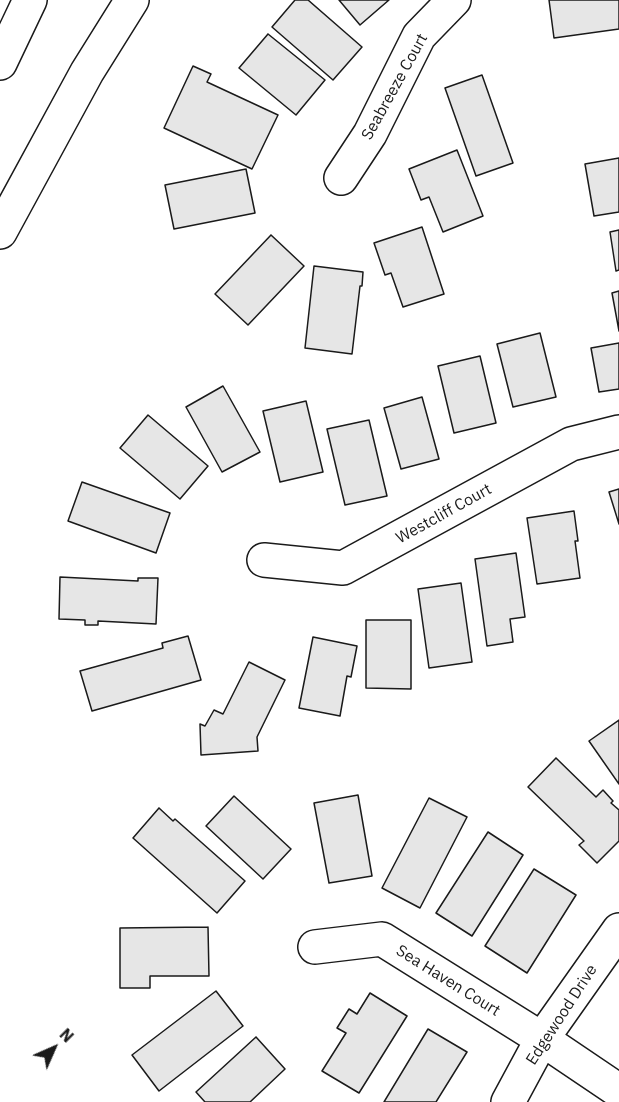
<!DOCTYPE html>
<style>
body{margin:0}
#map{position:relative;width:619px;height:1102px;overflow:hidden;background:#fff;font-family:"IBM Plex Sans",sans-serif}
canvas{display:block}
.north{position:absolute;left:24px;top:1018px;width:60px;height:60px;-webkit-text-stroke:4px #fff;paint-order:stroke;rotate:45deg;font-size:16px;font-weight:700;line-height:24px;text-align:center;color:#1a1a1a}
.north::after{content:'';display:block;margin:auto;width:21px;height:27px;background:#1a1a1a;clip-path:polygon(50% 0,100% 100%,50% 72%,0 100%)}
</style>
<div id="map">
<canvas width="619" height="1102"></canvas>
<div class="north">N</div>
</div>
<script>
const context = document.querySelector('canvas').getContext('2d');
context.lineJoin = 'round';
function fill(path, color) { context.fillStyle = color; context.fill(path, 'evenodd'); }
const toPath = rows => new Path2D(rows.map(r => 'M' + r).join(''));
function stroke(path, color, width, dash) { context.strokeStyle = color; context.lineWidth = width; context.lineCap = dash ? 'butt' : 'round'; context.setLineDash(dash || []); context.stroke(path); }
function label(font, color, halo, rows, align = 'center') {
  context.font = font + ' "IBM Plex Sans",sans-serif'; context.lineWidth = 4.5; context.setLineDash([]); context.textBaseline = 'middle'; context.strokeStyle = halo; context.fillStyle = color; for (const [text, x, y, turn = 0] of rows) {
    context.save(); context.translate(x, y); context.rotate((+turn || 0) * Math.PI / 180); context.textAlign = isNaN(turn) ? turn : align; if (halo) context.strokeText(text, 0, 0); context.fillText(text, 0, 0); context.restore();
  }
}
const building = toPath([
 [295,0,308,0,362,47,333,80,272,27,295,0],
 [339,0,389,0,360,25,339,0],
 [549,0,619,0,619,29,554,38,549,0],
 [268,34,325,80,296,115,239,68,268,34],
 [193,66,211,74,207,82,278,115,252,169,164,128,193,66],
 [482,75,513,163,476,176,445,88,482,75],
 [457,150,483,216,443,232,429,197,421,200,409,169,457,150],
 [619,158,619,212,594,216,585,164,619,158],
 [246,169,255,213,174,229,165,185,246,169],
 [422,227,444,294,403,307,391,273,385,275,374,243,422,227],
 [619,230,619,270,616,271,610,232,619,230],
 [271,235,304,266,248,325,215,294,271,235],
 [314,266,363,272,362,286,360,286,352,354,305,348,314,266],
 [619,291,619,331,612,293,619,291],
 [540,333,556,397,513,407,497,344,540,333],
 [619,343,619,389,599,392,591,348,619,343],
 [480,356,496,423,454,433,438,366,480,356],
 [223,386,260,452,222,472,186,407,223,386],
 [422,397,439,459,401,469,384,408,422,397],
 [306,401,323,472,280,482,263,411,306,401],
 [148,415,208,466,180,499,120,448,148,415],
 [369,420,387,496,345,505,327,429,369,420],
 [82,482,170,513,156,553,68,521,82,482],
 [619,489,619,524,609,492,619,489],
 [574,511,578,541,575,541,580,578,537,584,527,518,574,511],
 [516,553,525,617,510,619,513,642,487,646,475,559,516,553],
 [60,577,138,581,138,578,158,578,156,624,98,621,98,625,85,625,85,620,59,619,60,577],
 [461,583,472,662,429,668,418,589,461,583],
 [366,620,411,620,411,689,366,688,366,620],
 [188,636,201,680,92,711,80,671,163,648,162,643,188,636],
 [313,637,357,646,351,677,347,676,340,716,299,708,313,637],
 [249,662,285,680,257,737,258,751,201,755,200,724,205,726,214,710,223,714,249,662],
 [619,720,619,784,589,741,619,720],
 [556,758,596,797,603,790,613,801,611,803,619,810,619,841,597,863,579,845,584,841,528,787,556,758],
 [358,795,372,876,329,883,314,803,358,795],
 [234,796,291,849,263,879,206,826,234,796],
 [429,798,467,817,420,908,382,888,429,798],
 [159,808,173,821,175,819,245,881,217,913,133,838,159,808],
 [488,832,523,855,472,936,436,913,488,832],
 [534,869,576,895,527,973,485,946,534,869],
 [208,927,209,976,150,976,150,988,120,988,120,928,208,927],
 [216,991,243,1026,159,1091,132,1055,216,991],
 [370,993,407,1016,359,1093,322,1071,346,1033,337,1028,349,1009,357,1014,370,993],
 [428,1029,467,1052,436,1102,384,1102,428,1029],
 [256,1037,285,1069,250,1102,205,1102,196,1092,256,1037]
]);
const minor = toPath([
 [341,178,370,134,419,36,454,0],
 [264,560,343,568,571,444,619,432],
 [315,947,382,939,542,1039,619,1091],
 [508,1102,542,1039,619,930]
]);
const highway = toPath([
 [0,63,30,0],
 [0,232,87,72,132,0]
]);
const streetNames = [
 ["Seabreeze Court",395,87,-61],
 ["Westcliff Court",444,514,-29],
 ["Sea Haven Court",448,981,32],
 ["Edgewood Drive",562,1015,-57]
];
fill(building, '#e6e6e6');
stroke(building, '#1a1a1a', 1.5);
stroke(minor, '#1a1a1a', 36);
stroke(highway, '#1a1a1a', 36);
stroke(minor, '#fff', 33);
stroke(highway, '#fff', 33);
label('16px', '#1a1a1a', '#fff', streetNames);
</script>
